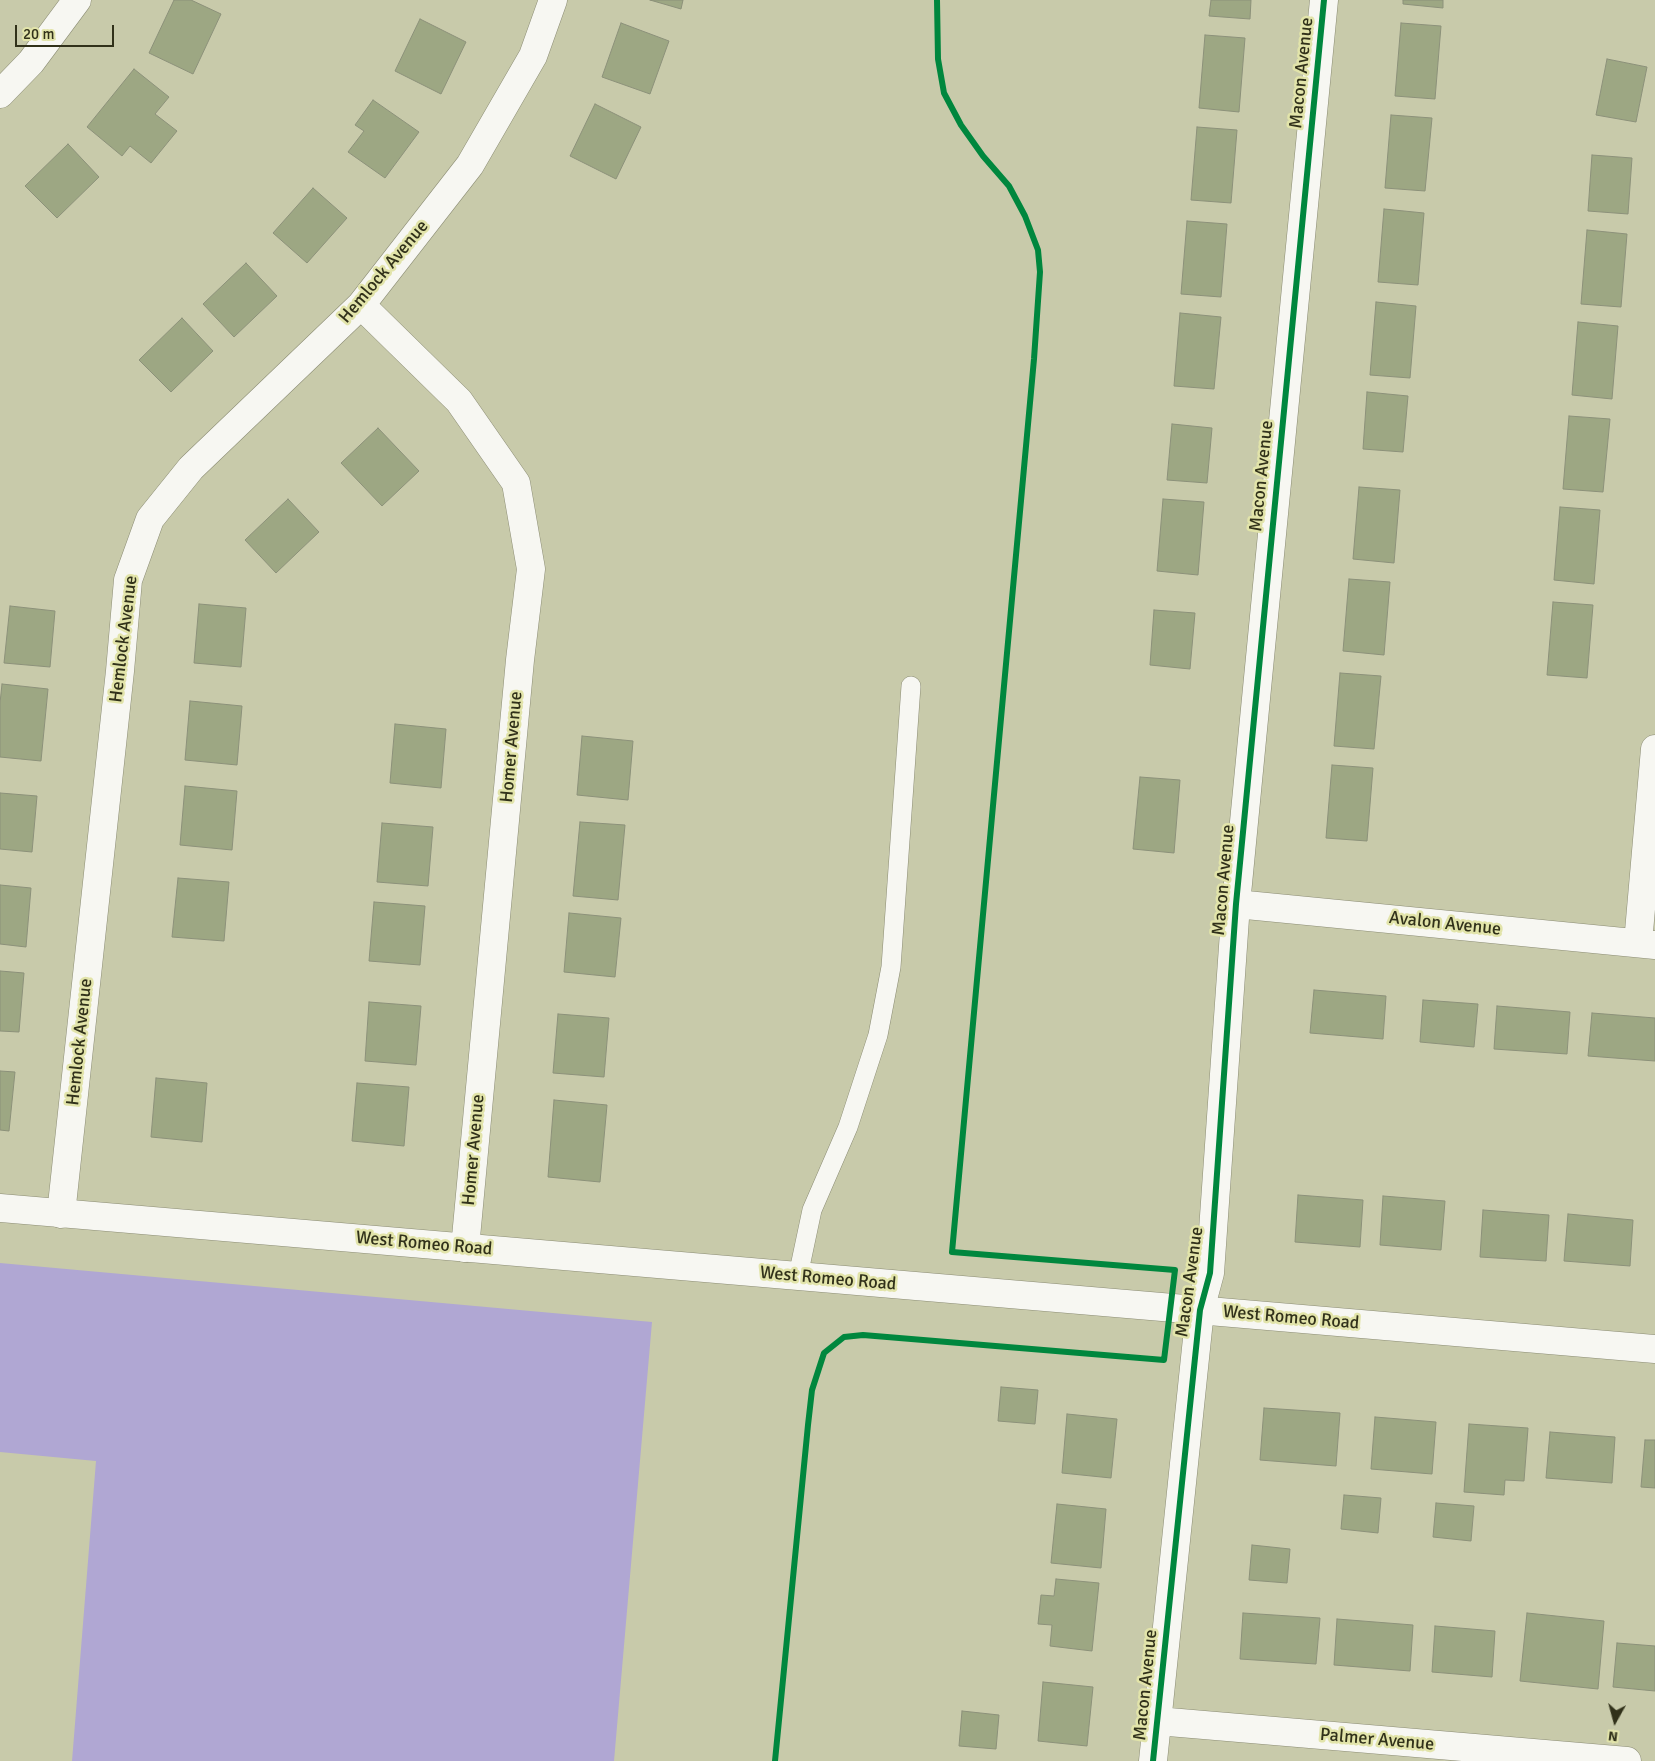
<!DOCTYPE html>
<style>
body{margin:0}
#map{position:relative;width:1655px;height:1761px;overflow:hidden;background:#c8caaa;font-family:Signika,sans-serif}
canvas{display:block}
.north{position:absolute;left:1590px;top:1696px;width:50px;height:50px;-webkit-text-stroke:4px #e2e4aa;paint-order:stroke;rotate:187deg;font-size:14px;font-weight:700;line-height:20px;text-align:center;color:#31311a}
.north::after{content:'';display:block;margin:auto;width:18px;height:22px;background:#31311a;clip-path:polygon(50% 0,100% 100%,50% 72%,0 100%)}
.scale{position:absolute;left:15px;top:25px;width:99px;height:22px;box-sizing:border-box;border:2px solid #31311a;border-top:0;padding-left:6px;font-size:15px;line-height:18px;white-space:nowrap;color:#31311a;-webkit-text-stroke:4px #e2e4aa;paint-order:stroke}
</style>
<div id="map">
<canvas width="1655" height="1761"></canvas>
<div class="north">N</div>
<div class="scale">20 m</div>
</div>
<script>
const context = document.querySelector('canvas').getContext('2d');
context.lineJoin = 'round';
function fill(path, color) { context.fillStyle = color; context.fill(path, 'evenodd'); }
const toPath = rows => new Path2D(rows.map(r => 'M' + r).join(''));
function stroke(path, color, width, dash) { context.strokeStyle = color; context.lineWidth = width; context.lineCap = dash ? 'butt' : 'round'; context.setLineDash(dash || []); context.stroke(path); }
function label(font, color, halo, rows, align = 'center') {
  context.font = font + ' Signika,sans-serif'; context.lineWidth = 5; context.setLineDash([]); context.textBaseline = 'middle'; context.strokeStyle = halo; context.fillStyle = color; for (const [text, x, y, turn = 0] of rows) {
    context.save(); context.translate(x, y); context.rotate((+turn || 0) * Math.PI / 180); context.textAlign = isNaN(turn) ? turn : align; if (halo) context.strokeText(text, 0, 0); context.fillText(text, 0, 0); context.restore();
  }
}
const forest = toPath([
 [0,1263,652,1322,614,1761,72,1761,96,1461,0,1452]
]);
const building = toPath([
 [174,0,191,0,221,14,193,74,149,53,174,0],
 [650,0,683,0,681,9,650,0],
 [1211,0,1251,0,1250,19,1209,16,1211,0],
 [1403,0,1443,0,1443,8,1403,4,1403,0],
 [420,19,466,42,441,94,395,71,420,19],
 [621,23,669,41,650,94,602,77,621,23],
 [1401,23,1441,26,1435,99,1395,96,1401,23],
 [1205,35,1245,38,1239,112,1199,108,1205,35],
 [1607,59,1647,67,1636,122,1596,115,1607,59],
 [134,69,169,97,155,114,177,131,151,163,130,146,122,156,87,127,134,69],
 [373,100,419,132,385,178,348,152,364,131,355,125,373,100],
 [595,104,641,127,616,179,570,156,595,104],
 [1391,115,1432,118,1425,191,1385,188,1391,115],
 [1197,127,1237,130,1231,203,1191,200,1197,127],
 [68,144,99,177,57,218,25,186,68,144],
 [1592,155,1632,158,1628,214,1588,211,1592,155],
 [313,188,347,218,307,263,273,233,313,188],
 [1384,209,1424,213,1418,285,1378,282,1384,209],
 [1187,221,1227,224,1221,297,1181,294,1187,221],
 [1587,230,1627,234,1621,307,1581,304,1587,230],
 [246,263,277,296,234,337,203,304,246,263],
 [1376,302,1416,306,1410,378,1370,375,1376,302],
 [1180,313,1221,317,1214,389,1174,386,1180,313],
 [182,318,213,351,171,392,139,360,182,318],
 [1578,322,1618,326,1612,399,1572,395,1578,322],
 [1367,392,1408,396,1403,452,1363,449,1367,392],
 [1569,416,1610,419,1603,492,1563,489,1569,416],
 [1172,424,1212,428,1207,483,1167,480,1172,424],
 [378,428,419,471,382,506,341,463,378,428],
 [1359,487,1400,490,1394,563,1353,559,1359,487],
 [288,499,319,532,276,573,245,540,288,499],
 [1163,499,1204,502,1198,575,1157,571,1163,499],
 [1560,507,1600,510,1594,584,1554,580,1560,507],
 [1349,579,1390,582,1384,655,1343,651,1349,579],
 [1553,602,1593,605,1587,678,1547,675,1553,602],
 [199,604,246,608,241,667,194,663,199,604],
 [10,606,55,611,50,667,4,663,10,606],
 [1154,610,1195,613,1190,669,1150,665,1154,610],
 [1340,673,1381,676,1374,749,1334,746,1340,673],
 [2,684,48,689,41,761,0,757,0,703,2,684],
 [190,701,242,706,237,765,185,760,190,701],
 [395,724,446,729,441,788,390,783,395,724],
 [582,736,633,741,628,800,577,795,582,736],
 [1332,765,1373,768,1367,841,1326,838,1332,765],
 [1140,777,1180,780,1174,853,1133,849,1140,777],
 [185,786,237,791,232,850,180,845,185,786],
 [0,793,37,796,32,852,0,849,0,793],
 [580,822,625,825,618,900,573,896,580,822],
 [382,823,433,827,428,886,377,882,382,823],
 [178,878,229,882,224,941,172,937,178,878],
 [0,885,31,888,26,947,0,944,0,885],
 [374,902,425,906,420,965,369,961,374,902],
 [569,913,621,918,615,977,564,972,569,913],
 [0,971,24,973,19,1032,0,1031,0,971],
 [1314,990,1386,996,1383,1039,1310,1033,1314,990],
 [1423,1000,1478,1004,1474,1047,1420,1042,1423,1000],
 [369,1002,421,1006,416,1065,365,1061,369,1002],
 [1497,1006,1570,1012,1567,1054,1494,1049,1497,1006],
 [1592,1013,1655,1018,1655,1061,1588,1056,1592,1013],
 [558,1014,609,1018,604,1077,553,1073,558,1014],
 [0,1071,15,1072,9,1131,0,1130,0,1071],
 [156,1078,207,1083,202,1142,151,1137,156,1078],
 [357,1083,409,1087,404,1146,352,1141,357,1083],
 [554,1100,607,1105,600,1182,548,1177,554,1100],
 [1298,1195,1363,1200,1360,1247,1295,1242,1298,1195],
 [1383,1196,1445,1201,1441,1250,1380,1245,1383,1196],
 [1483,1210,1549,1215,1546,1261,1480,1257,1483,1210],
 [1568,1214,1633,1220,1630,1266,1564,1261,1568,1214],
 [1001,1387,1038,1390,1035,1424,998,1421,1001,1387],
 [1264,1408,1340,1413,1336,1466,1260,1460,1264,1408],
 [1067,1414,1117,1419,1111,1478,1062,1473,1067,1414],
 [1375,1417,1436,1422,1432,1474,1371,1469,1375,1417],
 [1469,1424,1528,1428,1524,1481,1505,1480,1504,1495,1464,1492,1469,1424],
 [1550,1432,1615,1437,1612,1483,1546,1478,1550,1432],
 [1645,1440,1655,1440,1655,1488,1641,1487,1645,1440],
 [1344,1495,1381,1498,1378,1533,1341,1529,1344,1495],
 [1436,1503,1474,1506,1471,1541,1433,1537,1436,1503],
 [1057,1504,1106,1509,1101,1568,1051,1563,1057,1504],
 [1252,1545,1290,1549,1287,1583,1249,1580,1252,1545],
 [1056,1579,1099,1583,1092,1651,1050,1646,1052,1625,1038,1624,1041,1595,1054,1596,1056,1579],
 [1243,1613,1320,1618,1316,1664,1240,1659,1243,1613],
 [1527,1613,1604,1621,1598,1689,1520,1681,1527,1613],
 [1337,1619,1413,1625,1410,1671,1334,1665,1337,1619],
 [1435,1626,1495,1631,1492,1677,1432,1672,1435,1626],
 [1617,1643,1655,1646,1655,1691,1613,1687,1617,1643],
 [1043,1682,1093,1687,1087,1746,1038,1741,1043,1682],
 [962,1711,999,1715,996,1749,959,1746,962,1711]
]);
const service = toPath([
 [798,1276,812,1210,848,1127,878,1035,891,967,911,686]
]);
const minor = toPath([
 [0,94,31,62,77,0],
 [361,305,459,401,516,483,531,569,520,660,465,1248],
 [1236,904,1655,945],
 [1638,943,1655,749],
 [61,1214,120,671,128,580,150,519,191,468,361,305,470,165,533,56,553,0],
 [1157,1721,1627,1761],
 [1153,1761,1200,1310,1210,1273,1236,904,1324,0]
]);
const secondary = toPath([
 [0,1208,1655,1349]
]);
const cycleway = toPath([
 [775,1761,808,1425,812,1390,824,1353,844,1337,863,1335,1164,1360,1175,1270,952,1252,1034,359,1040,272,1038,250,1025,216,1009,186,983,156,961,125,944,93,938,59,937,0],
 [1153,1761,1200,1310,1210,1273,1236,904,1324,0]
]);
const streetNames = [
 ["Macon Avenue",1302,73,-84],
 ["Hemlock Avenue",384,272,-50],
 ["Macon Avenue",1262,476,-84],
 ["Hemlock Avenue",124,639,-83],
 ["Homer Avenue",512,747,-85],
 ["Macon Avenue",1224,880,-85],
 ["Avalon Avenue",1445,924,6],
 ["Hemlock Avenue",80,1042,-84],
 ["Homer Avenue",474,1150,-85],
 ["West Romeo Road",424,1244,5],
 ["West Romeo Road",828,1279,5],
 ["Macon Avenue",1190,1282,-82],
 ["West Romeo Road",1291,1318,5],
 ["Macon Avenue",1146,1685,-84],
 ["Palmer Avenue",1377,1740,5]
];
fill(forest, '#b0a7d3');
fill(building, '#9da783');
stroke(building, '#8c917a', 1);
stroke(service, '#8b8c74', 20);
stroke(minor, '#8b8c74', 29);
stroke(secondary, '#8b8c74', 29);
stroke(service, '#f7f7f2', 19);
stroke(minor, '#f7f7f2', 28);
stroke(secondary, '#f7f7f2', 28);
stroke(cycleway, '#00873e', 6);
label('18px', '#31311a', '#e2e4aa', streetNames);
</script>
